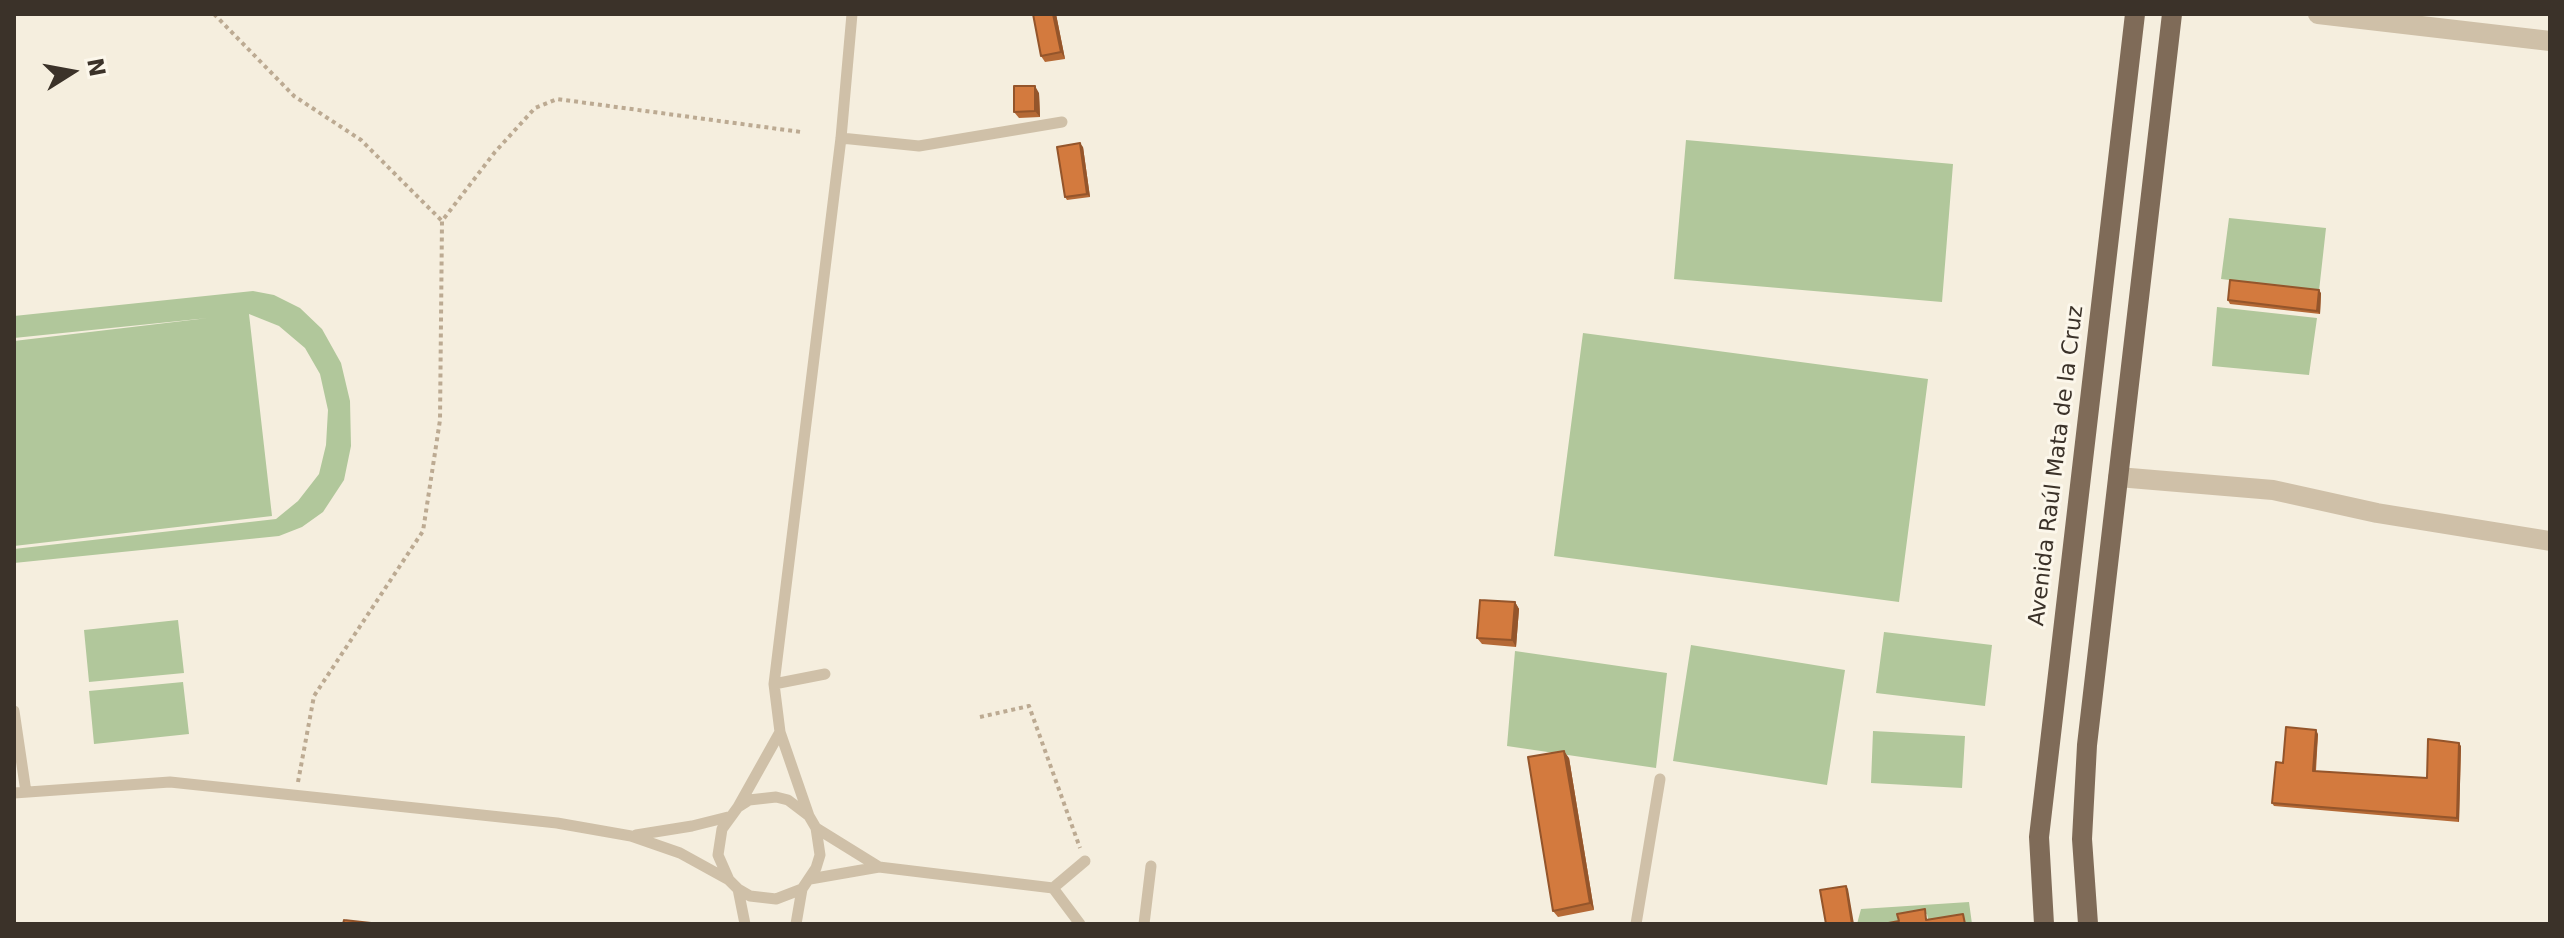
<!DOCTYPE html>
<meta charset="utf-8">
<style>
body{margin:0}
#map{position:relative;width:2564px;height:938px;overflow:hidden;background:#f5eede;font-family:"DejaVu Sans",sans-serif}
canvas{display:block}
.frame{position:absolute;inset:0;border:16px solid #3b3229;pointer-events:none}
.north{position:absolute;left:32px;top:32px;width:80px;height:80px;-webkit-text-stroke:6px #fcf7eb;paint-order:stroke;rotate:79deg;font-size:22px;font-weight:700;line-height:32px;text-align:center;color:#3b3229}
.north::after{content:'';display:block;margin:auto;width:28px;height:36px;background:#3b3229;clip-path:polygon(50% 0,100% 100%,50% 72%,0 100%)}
</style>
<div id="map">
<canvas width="2564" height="938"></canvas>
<div class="frame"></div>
<div class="north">N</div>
</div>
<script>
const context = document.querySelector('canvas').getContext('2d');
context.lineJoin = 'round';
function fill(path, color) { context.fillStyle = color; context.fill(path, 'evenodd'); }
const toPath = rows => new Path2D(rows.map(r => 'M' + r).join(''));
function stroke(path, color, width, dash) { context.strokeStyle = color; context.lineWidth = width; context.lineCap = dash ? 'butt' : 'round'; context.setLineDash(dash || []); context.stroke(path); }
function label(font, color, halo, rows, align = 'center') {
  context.font = font + ' "DejaVu Sans",sans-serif'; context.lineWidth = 6; context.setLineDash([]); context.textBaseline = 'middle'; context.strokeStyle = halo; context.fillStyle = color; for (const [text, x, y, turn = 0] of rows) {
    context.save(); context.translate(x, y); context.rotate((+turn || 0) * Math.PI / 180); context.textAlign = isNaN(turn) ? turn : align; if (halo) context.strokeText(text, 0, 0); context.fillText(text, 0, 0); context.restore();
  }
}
const green = toPath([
 [1686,140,1953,164,1942,302,1674,279],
 [2229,218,2326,228,2319,291,2221,279],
 [253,291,274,295,300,308,322,329,341,363,350,401,351,446,344,480,323,512,302,527,279,536,14,563,14,549,276,519,298,501,319,474,326,445,328,410,320,374,305,348,279,326,249,314,272,516,14,546,14,341,208,318,14,338,14,316],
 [2217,307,2317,318,2309,375,2212,366],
 [1583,333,1928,379,1899,602,1554,556],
 [178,620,184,673,89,682,84,630],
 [1884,632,1992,645,1985,706,1876,693],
 [1691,645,1845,670,1827,785,1673,761],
 [1515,651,1667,673,1656,768,1507,746],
 [183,682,189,734,94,744,89,691],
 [1873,731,1965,736,1962,788,1871,783],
 [1969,902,1972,924,1929,924,1927,914,1901,924,1857,924,1861,909]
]);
const path = toPath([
 [214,14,294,96,361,140,442,221],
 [980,717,1029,706,1080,848],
 [298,782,314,696,423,531,440,420,442,221,495,152,535,108,557,99,801,132]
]);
const service = toPath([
 [841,138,919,146,1062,122],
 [774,684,825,674],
 [14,711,26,792],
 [14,793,170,782,557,823,631,836,680,853,729,880],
 [738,807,749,800,776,797,788,800,809,816,816,828,820,855,816,868,802,889,776,899,750,896,738,889,729,880,718,855,722,829,738,807,780,732],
 [809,816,780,732,774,684,841,138,852,14],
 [816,828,879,867],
 [636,835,692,826,728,817],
 [810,879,879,867,1053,888],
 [738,889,745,924],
 [796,924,802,889],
 [1080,924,1053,888,1085,861],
 [1144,924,1151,866],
 [1636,924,1660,779]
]);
const minor = toPath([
 [2318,14,2550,41],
 [2118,477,2273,490,2377,513,2550,541]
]);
const primary = toPath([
 [2044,924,2039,837,2135,14],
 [2088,924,2082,839,2087,745,2172,14]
]);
const wall = toPath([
 [1033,14,1056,14,1065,59,1045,62,1041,56],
 [1039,93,1040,117,1019,118,1014,112],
 [1083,147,1090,197,1067,200,1065,197],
 [2321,293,2320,314,2230,304,2228,300],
 [1515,602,1519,609,1516,647,1482,644,1477,638],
 [2318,734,2316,771,2427,778,2461,746,2459,822,2274,806,2272,803,2283,763],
 [1569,758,1594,910,1558,917,1553,911]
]);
const shadedWall = toPath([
 [1053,14,1056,14,1065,59,1061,52],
 [1035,86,1039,93,1040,117,1035,111],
 [1080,143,1083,147,1090,197,1087,194],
 [2319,290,2321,293,2320,314,2317,311],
 [1515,602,1519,609,1516,647,1512,640],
 [2316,730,2318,734,2315,774,2313,771],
 [2459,743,2461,746,2459,822,2457,818],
 [1564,751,1569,758,1594,910,1590,903],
 [1846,886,1848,889,1854,924,1852,924]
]);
const building = toPath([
 [1033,14,1053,14,1061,52,1041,56,1033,14],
 [1014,86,1035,86,1035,111,1014,112,1014,86],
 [1080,143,1087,194,1065,197,1057,147,1080,143],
 [2230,280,2319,290,2317,311,2228,300,2230,280],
 [1480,600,1515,602,1512,640,1477,638,1480,600],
 [2286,727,2316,730,2313,771,2427,778,2428,739,2459,743,2457,818,2272,803,2276,762,2283,763,2286,727],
 [1564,751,1590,903,1553,911,1528,757,1564,751],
 [1846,886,1852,924,1826,924,1820,890,1846,886],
 [1925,909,1926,920,1963,914,1965,924,1883,924,1899,921,1897,914,1925,909],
 [344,920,380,924,343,924,344,920]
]);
const streetNames = [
 ["Avenida Raúl Mata de la Cruz",2057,466,-83]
];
fill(green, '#b1c79b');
stroke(path, '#bcaa92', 4, [4, 4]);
stroke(service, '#cfc0a8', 11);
stroke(minor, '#cfc0a8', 20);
stroke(primary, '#7f6b58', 20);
fill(wall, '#b56935');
fill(shadedWall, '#94552b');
fill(building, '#d37a3e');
stroke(building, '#94552b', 2);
label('22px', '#3b3229', '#fcf7eb', streetNames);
</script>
